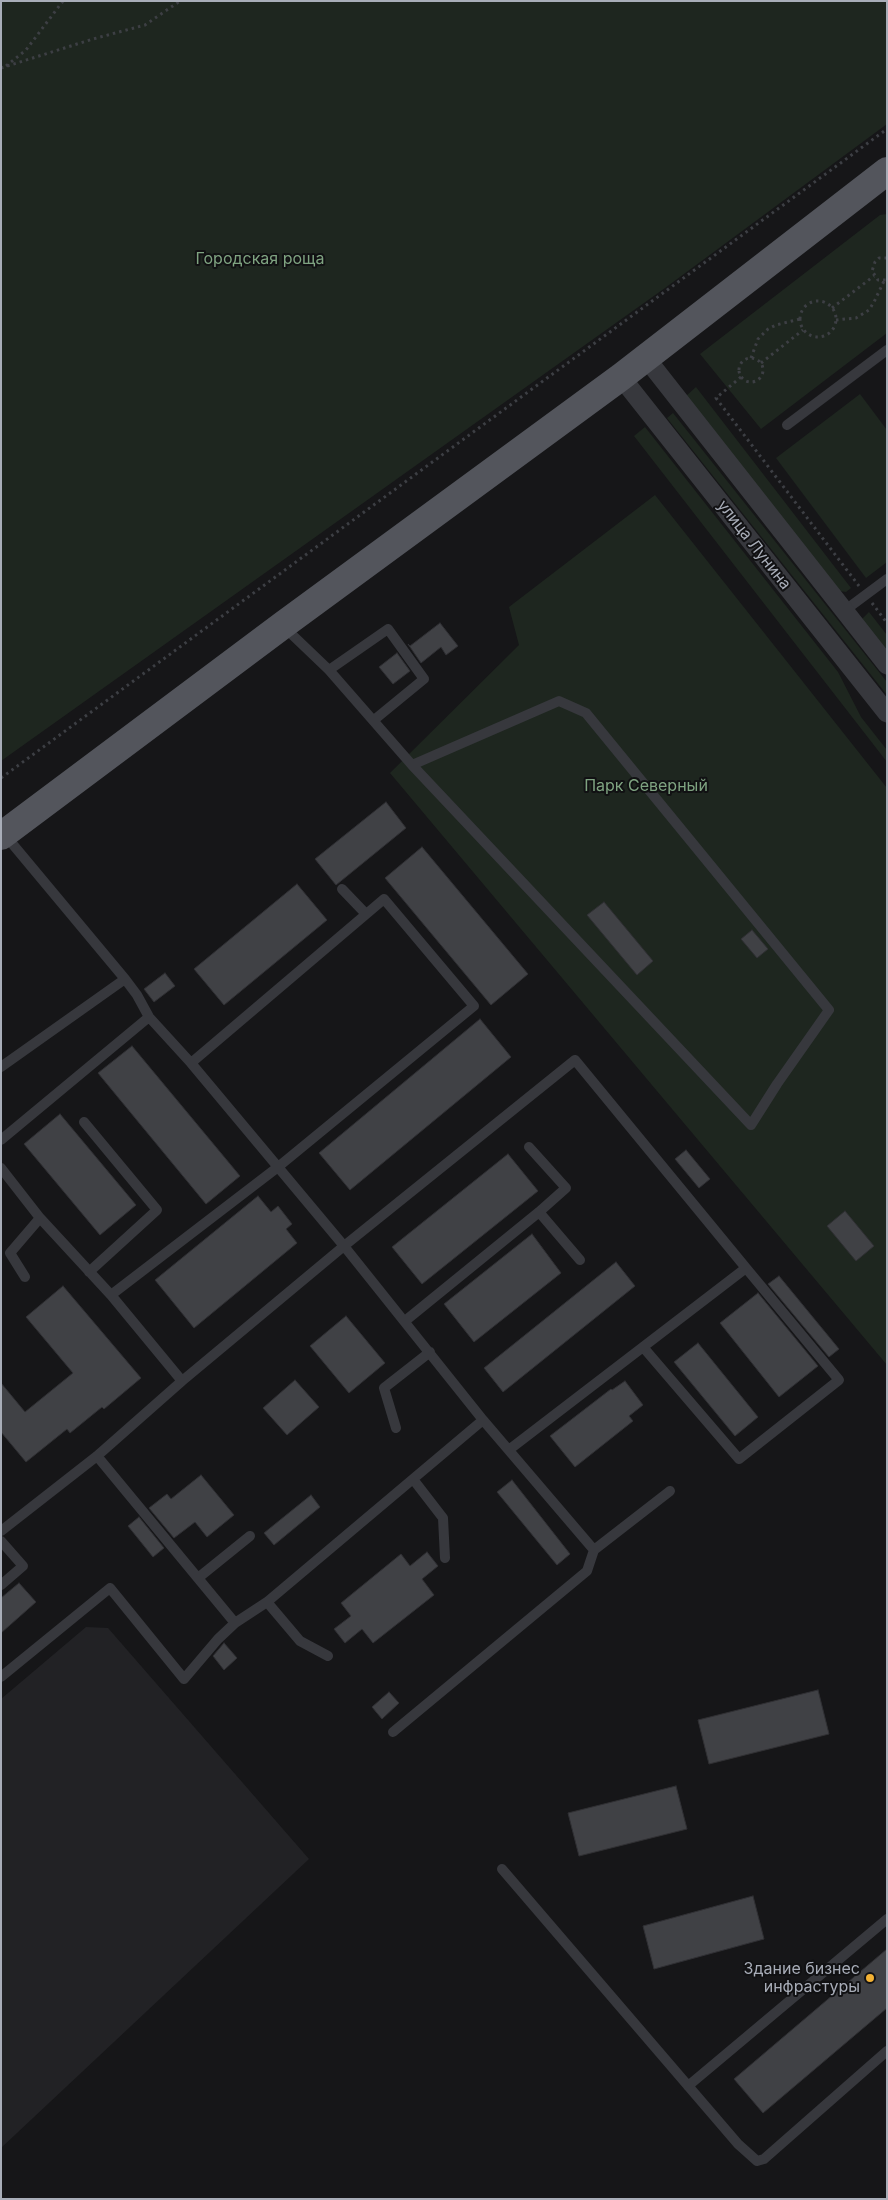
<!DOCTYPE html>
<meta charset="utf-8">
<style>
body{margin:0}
#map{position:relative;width:888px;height:2200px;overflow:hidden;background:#161618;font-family:Inter,sans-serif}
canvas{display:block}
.frame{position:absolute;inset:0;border:2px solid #a8adb8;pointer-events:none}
</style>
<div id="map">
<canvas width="888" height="2200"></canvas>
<div class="frame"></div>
</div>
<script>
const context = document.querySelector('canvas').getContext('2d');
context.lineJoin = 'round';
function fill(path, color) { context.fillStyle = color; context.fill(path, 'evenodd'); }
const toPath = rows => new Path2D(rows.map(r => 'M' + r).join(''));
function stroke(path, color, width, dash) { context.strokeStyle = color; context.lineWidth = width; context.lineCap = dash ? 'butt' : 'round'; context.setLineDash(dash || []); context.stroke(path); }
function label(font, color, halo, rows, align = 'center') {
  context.font = font + ' Inter,sans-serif'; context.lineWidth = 4; context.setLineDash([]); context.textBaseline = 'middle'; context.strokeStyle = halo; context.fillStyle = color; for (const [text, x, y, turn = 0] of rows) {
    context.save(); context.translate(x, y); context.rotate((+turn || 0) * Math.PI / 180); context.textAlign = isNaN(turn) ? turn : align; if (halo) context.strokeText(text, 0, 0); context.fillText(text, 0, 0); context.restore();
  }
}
const built = toPath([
 [86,1627,108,1628,309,1859,1,2148,1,1699]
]);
const green = toPath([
 [1,1,887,1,887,124,665,288,1,761],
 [887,214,887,333,761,429,700,354,880,215],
 [696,387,851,588,846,592,839,591,686,396],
 [860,394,887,430,887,562,866,578,776,458],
 [673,413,887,682,887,695,667,418],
 [645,427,838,672,861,717,887,750,887,762,634,436],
 [655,495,887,788,887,1365,390,773,519,645,509,607],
 [869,612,887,635,887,655,862,619]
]);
const building = toPath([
 [440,623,458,646,446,655,441,647,421,663,408,644,410,646,440,623],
 [397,653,410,671,393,684,379,667,397,653],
 [386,802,406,828,336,885,315,859,386,802],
 [422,847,528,974,491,1005,385,878,422,847],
 [297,884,327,920,224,1005,194,969,297,884],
 [604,902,653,961,637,975,587,915,604,902],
 [752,930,768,949,757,958,741,939,752,930],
 [165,973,175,986,154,1002,144,989,165,973],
 [480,1019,511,1057,350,1190,319,1153,480,1019],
 [132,1046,240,1176,206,1204,98,1073,132,1046],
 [60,1114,136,1205,100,1235,24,1144,60,1114],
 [686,1150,710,1179,699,1188,675,1159,686,1150],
 [508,1154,538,1191,422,1284,392,1247,508,1154],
 [258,1196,271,1212,278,1206,292,1224,286,1229,297,1243,194,1328,155,1280,258,1196],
 [845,1211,874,1246,856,1261,827,1226,845,1211],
 [532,1234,561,1273,474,1342,444,1304,532,1234],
 [616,1262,635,1286,503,1392,484,1368,616,1262],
 [779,1276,839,1349,829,1357,768,1284,779,1276],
 [63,1286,141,1378,104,1409,102,1407,70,1433,67,1429,26,1462,1,1432,1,1383,25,1412,73,1373,26,1317,63,1286],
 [758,1293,818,1366,779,1397,720,1323,758,1293],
 [346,1316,385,1363,349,1393,310,1346,346,1316],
 [698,1343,758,1417,735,1436,674,1362,698,1343],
 [295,1380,319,1407,287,1435,263,1408,295,1380],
 [625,1381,643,1405,629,1416,633,1421,575,1467,550,1436,611,1389,612,1390,625,1381],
 [201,1475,234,1515,207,1537,195,1522,174,1538,149,1508,167,1494,171,1499,201,1475],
 [512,1480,570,1554,557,1565,497,1492,512,1480],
 [311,1495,320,1507,274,1545,264,1533,311,1495],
 [139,1517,164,1548,153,1557,128,1526,139,1517],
 [427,1552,438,1566,422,1579,434,1595,373,1643,362,1629,345,1643,334,1629,351,1616,341,1603,401,1554,410,1566,427,1552],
 [19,1583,36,1602,1,1633,1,1598,19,1583],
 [224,1643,237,1658,224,1670,213,1656,224,1643],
 [818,1690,829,1734,709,1764,698,1720,818,1690],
 [389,1692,399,1703,382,1719,372,1707,389,1692],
 [676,1786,687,1829,579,1856,568,1813,676,1786],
 [753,1896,764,1939,654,1969,643,1926,753,1896],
 [887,1949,887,2008,763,2113,734,2079,887,1949]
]);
const path = toPath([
 [6,66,26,50,63,1],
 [1,68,93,39,145,25,180,1],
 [887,258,879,258,875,262,872,271,878,280,887,280],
 '800 319a18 18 0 1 1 36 0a18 18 0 1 1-36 0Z',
 [832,308,874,276],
 [836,320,856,318,869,310,874,302,884,281],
 '739 370a12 12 0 1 1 24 0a12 12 0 1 1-24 0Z',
 [751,358,758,339,768,329,776,325,800,319],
 [761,363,803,330],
 [741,377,716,398,859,586],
 [872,603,887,623],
 [1,778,887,129]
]);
const service = toPath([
 [787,425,887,350],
 [844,611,887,579],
 [283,626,329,670,412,765,751,1125,777,1084,829,1010,586,713,559,701,412,765],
 [329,670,388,629,424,679,374,720],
 [5,835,125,979,137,995,149,1017,191,1063,344,1246,483,1420,594,1550],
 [342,889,366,914],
 [1,1067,125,979],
 [84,1122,157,1210,89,1272],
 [1,1140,149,1017],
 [1,1168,40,1218,111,1295,182,1381],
 [539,1212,580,1260],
 [25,1277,10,1253,40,1218],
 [111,1295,278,1167,474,1006,384,899,191,1063],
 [405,1321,539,1212,566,1188,529,1147],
 [643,1347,739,1459,839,1380,746,1268],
 [396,1428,384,1388,430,1352],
 [97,1456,235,1623,267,1602,483,1420],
 [416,1483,443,1518,445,1558],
 [1,1531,97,1456,182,1381,344,1246,575,1060,746,1268,510,1449],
 [1,1541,23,1566,1,1585],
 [198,1578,250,1536],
 [267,1602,300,1641,328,1656],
 [1,1677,110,1588,184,1679,218,1639,235,1623],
 [393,1732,587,1571,594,1550,670,1491],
 [502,1869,738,2144,757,2161,764,2159,887,2051],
 [688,2086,887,1919]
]);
const minor = toPath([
 [646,358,887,665],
 [621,377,887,713]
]);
const primary = toPath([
 [1,836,283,625,621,377,887,171]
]);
const markers = [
 [870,1978,5,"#f2b134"]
];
const parkNames = [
 ["Городская роща",260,259],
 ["Парк Северный",646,786]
];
const streetNames = [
 ["улица Лунина",754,545,52]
];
const poiNames = [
 ["Здание бизнес",860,1969],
 ["инфрастуры",860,1987]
];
fill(built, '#222225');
fill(green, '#1e261f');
fill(building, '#404145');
stroke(building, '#303034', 1);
stroke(path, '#3d3f44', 3, [2.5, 4]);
stroke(service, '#37383d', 10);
stroke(minor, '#37383d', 19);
stroke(primary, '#53555c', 28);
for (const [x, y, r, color] of markers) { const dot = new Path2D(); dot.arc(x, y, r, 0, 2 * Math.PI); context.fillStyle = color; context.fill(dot); stroke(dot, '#111113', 2); }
label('16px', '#7fa381', '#111113', parkNames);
label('16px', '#a8adb8', '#111113', streetNames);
label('16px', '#a8adb8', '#111113', poiNames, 'right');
</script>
